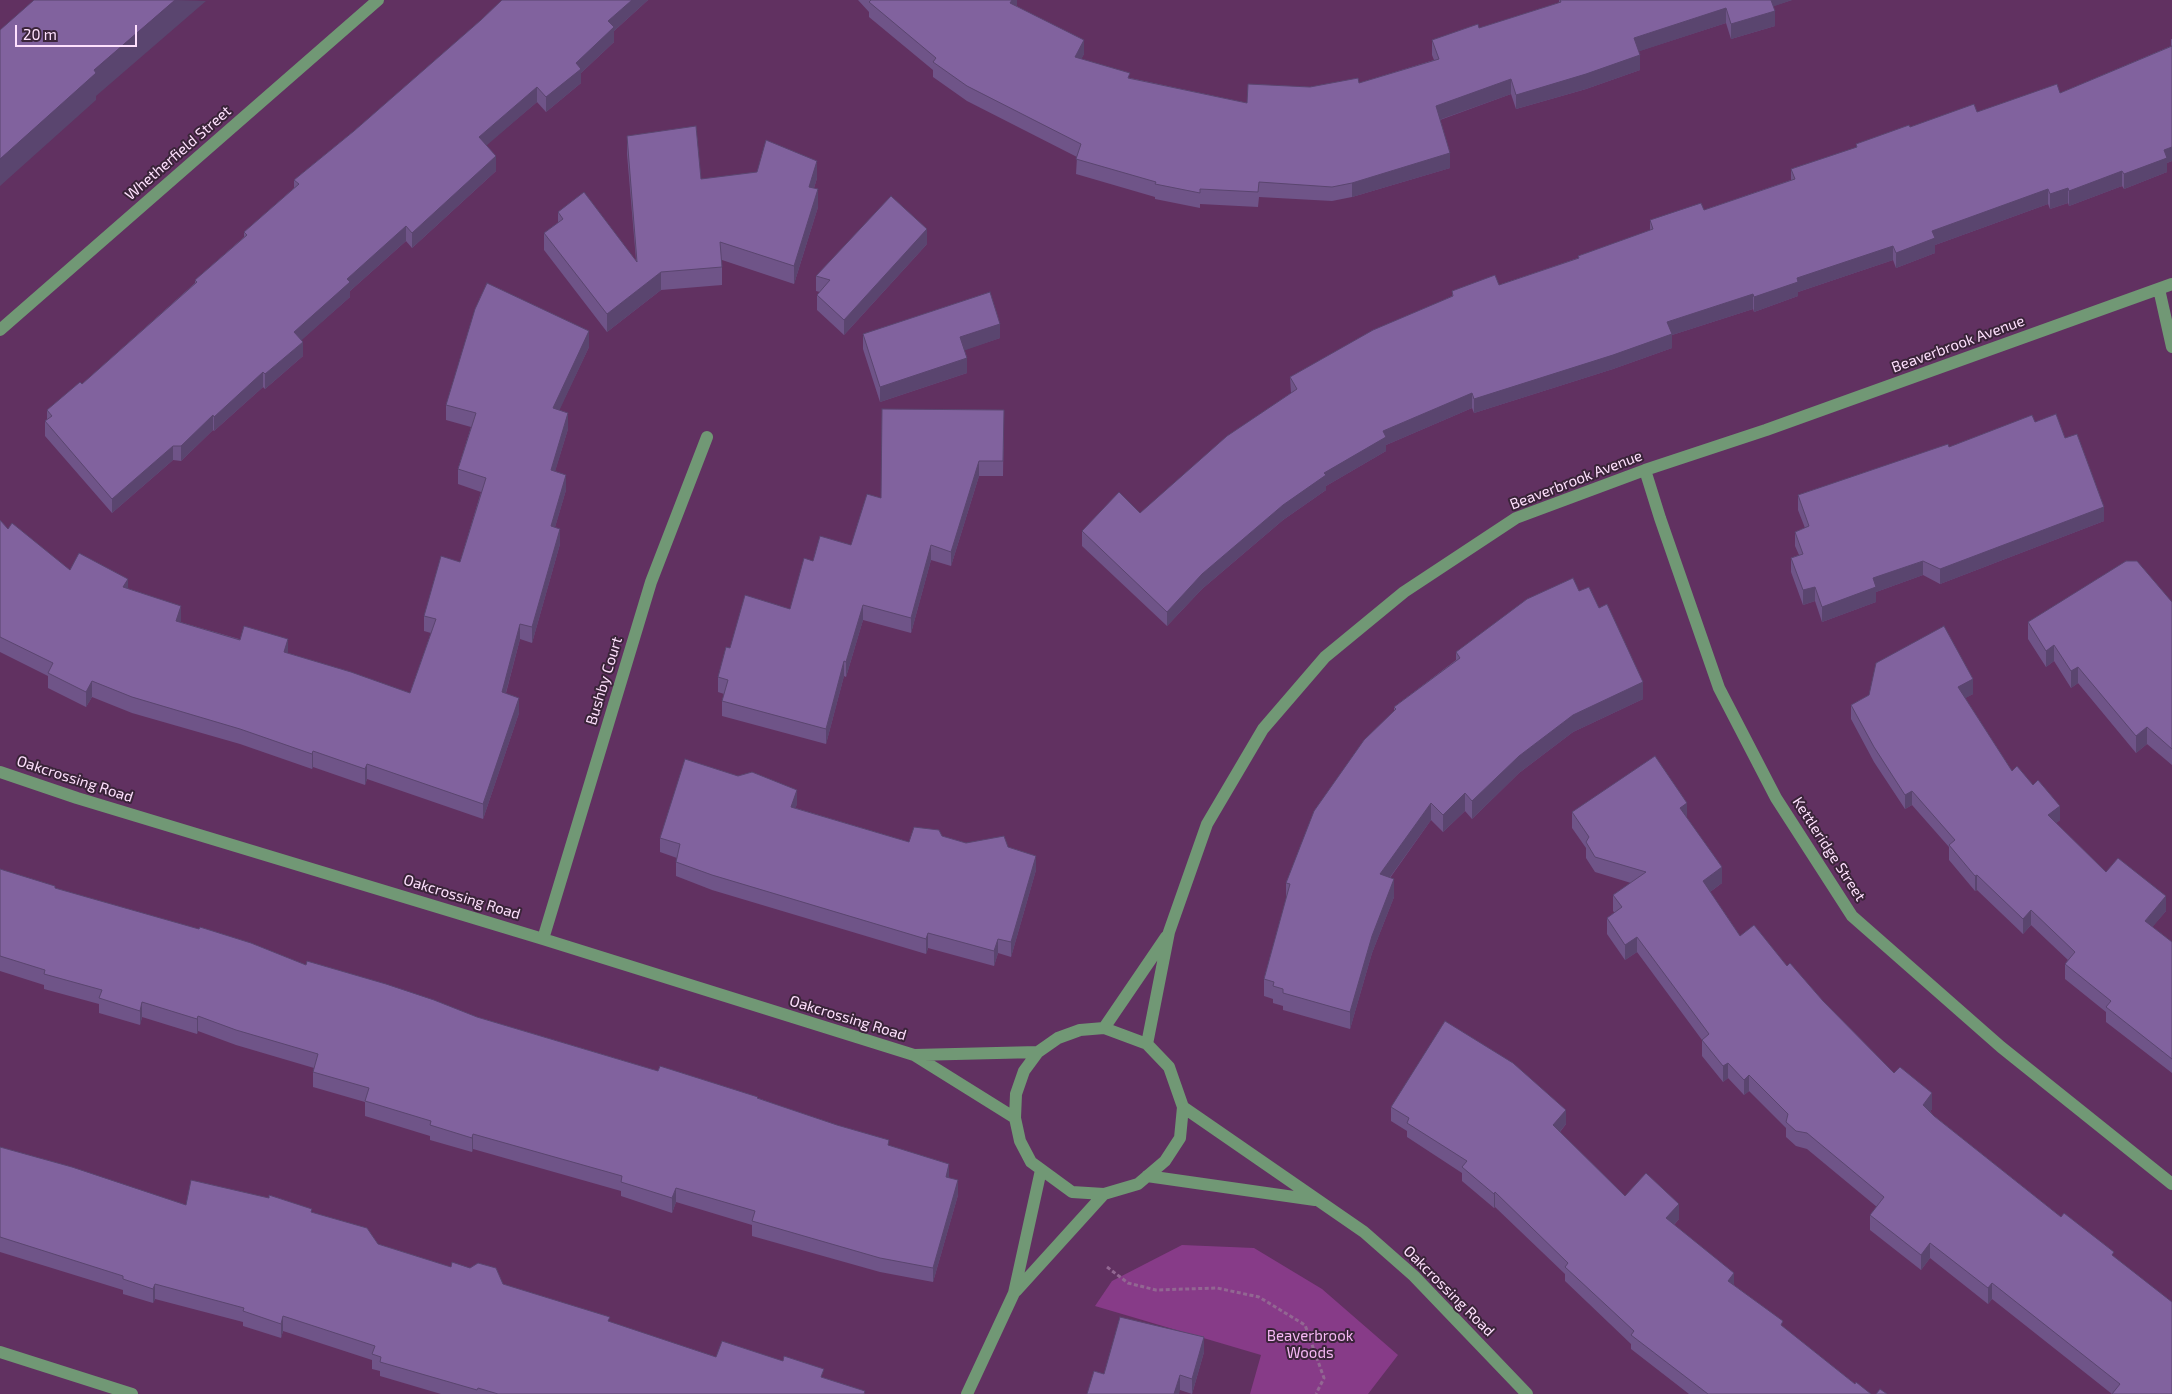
<!DOCTYPE html>
<style>
body{margin:0}
#map{position:relative;width:2172px;height:1394px;overflow:hidden;background:#613161;font-family:"Exo 2",sans-serif}
canvas{display:block}
.scale{position:absolute;left:15px;top:25px;width:122px;height:22px;box-sizing:border-box;border:2px solid #fee0fd;border-top:0;padding-left:6px;font-size:15px;line-height:18px;white-space:nowrap;color:#fee0fd;-webkit-text-stroke:4px #3a2439;paint-order:stroke}
</style>
<div id="map">
<canvas width="2172" height="1394"></canvas>
<div class="scale">20 m</div>
</div>
<script>
const context = document.querySelector('canvas').getContext('2d');
context.lineJoin = 'round';
function fill(path, color) { context.fillStyle = color; context.fill(path, 'evenodd'); }
const toPath = rows => new Path2D(rows.map(r => 'M' + r).join(''));
function stroke(path, color, width, dash) { context.strokeStyle = color; context.lineWidth = width; context.lineCap = dash ? 'butt' : 'round'; context.setLineDash(dash || []); context.stroke(path); }
function label(font, color, halo, rows, align = 'center') {
  context.font = font + ' "Exo 2",sans-serif'; context.lineWidth = 4; context.setLineDash([]); context.textBaseline = 'middle'; context.strokeStyle = halo; context.fillStyle = color; for (const [text, x, y, turn = 0] of rows) {
    context.save(); context.translate(x, y); context.rotate((+turn || 0) * Math.PI / 180); context.textAlign = isNaN(turn) ? turn : align; if (halo) context.strokeText(text, 0, 0); context.fillText(text, 0, 0); context.restore();
  }
}
const green = toPath([
 [1182,1245,1254,1248,1322,1289,1398,1355,1368,1394,1250,1394,1261,1355,1095,1306,1112,1281]
]);
const path = toPath([
 [1107,1267,1128,1283,1156,1290,1217,1288,1259,1297,1305,1325,1324,1378,1316,1394]
]);
const minor = toPath([
 [2159,289,2172,347],
 [0,330,378,0],
 [1645,470,1660,518,1719,688,1776,798,1852,916,2001,1047,2172,1184],
 [0,772,77,798,543,939,914,1055,1015,1118],
 [543,939,651,582,707,437],
 [1104,1028,1147,1044,1169,1067,1183,1107,1180,1138,1165,1161,1138,1184,1104,1194,1072,1192,1031,1162,1020,1141,1015,1118,1016,1094,1024,1071,1038,1052,1058,1038,1080,1030,1104,1028],
 [1104,1028,1166,937],
 [1147,1044,1169,932,1207,824,1263,729,1325,657,1404,592,1516,518,1645,470,1766,430,2172,284],
 [914,1055,1038,1052],
 [1183,1107,1364,1232,1414,1276,1527,1394],
 [1147,1176,1315,1200],
 [1016,1291,1104,1194],
 [0,1352,132,1394],
 [967,1394,1014,1293,1041,1170]
]);
const wall = toPath([
 [502,0,648,0,614,31,614,42,581,73,581,83,546,112,537,102,486,145,496,171,412,248,406,241,350,291,350,297,301,340,303,356,265,389,263,387,214,431,213,430,181,461,173,460,112,513,45,436,45,421,47,420,47,410,82,384,195,283,195,280,244,237,244,232,294,188,294,180,354,131,481,20],
 [858,0,1017,0,1017,6,1084,54,1081,59,1130,78,1247,103,1310,87,1359,83,1434,60,1432,55,1432,40,1479,28,1559,3,1559,0,1792,0,1773,6,1775,26,1731,39,1726,23,1639,51,1640,70,1586,89,1516,109,1511,94,1440,120,1450,168,1352,197,1332,201,1259,197,1258,207,1200,204,1200,208,1155,199,1155,197,1076,174,1077,157,967,101,933,77,933,70,869,17,869,12],
 [2171,39,2172,39,2172,161,2167,163,2167,172,2124,189,2122,186,2069,206,2068,203,2050,209,2048,204,1935,245,1935,253,1896,268,1893,260,1798,292,1798,296,1754,312,1753,309,1672,335,1672,348,1613,369,1474,413,1472,408,1386,445,1386,451,1326,486,1326,490,1283,520,1202,589,1167,626,1082,546,1082,531,1140,513,1291,393,1290,377,1452,296,1452,291,1499,285,1578,258,1578,256,1650,231,1650,220,1704,210,1791,180,1791,169,1856,148,1856,144,1910,127,2060,93,2171,46],
 [627,136,701,179,817,178,814,188,818,207,794,284,722,260,722,285,661,290,607,332,544,250,544,233,558,223,558,212,636,260,627,154],
 [927,244,844,335,817,310,817,295,820,292,816,291,816,276],
 [863,334,1000,338,964,350,967,373,880,402,863,349],
 [589,347,559,410,568,429,555,471,566,490,555,527,560,544,532,643,520,639,506,693,519,713,483,819,367,779,365,785,313,767,312,769,240,744,132,713,92,697,86,707,48,688,48,676,0,652,0,520,8,529,70,570,128,589,181,621,180,622,288,653,410,693,431,633,424,631,424,616,460,562,481,492,458,484,458,469,471,427,446,420,446,405],
 [1004,410,1003,476,979,476,951,566,931,560,911,633,863,620,846,677,844,676,826,744,722,716,722,701,724,694,718,692,718,677,730,648,790,609,813,561,851,545,881,498],
 [2035,422,2065,438,2104,521,1940,584,1923,575,1876,592,1876,602,1822,622,1815,601,1803,605,1791,572,1791,558,1799,555,1795,546,1795,532,1805,528,1798,510,1798,495],
 [1579,591,1599,608,1643,699,1573,732,1519,773,1472,819,1465,811,1443,832,1431,820,1390,878,1394,897,1372,953,1350,1029,1283,1010,1283,1006,1273,1003,1273,999,1264,996,1264,979,1286,900,1286,883,1394,712,1394,707,1456,660,1456,652],
 [2172,602,2172,765,2147,744,2136,753,2078,683,2071,688,2054,661,2046,667,2028,639,2028,622],
 [1973,694,1965,698,2012,771,2060,820,2056,823,2106,872,2166,911,2152,927,2172,942,2172,1073,2106,1022,2106,1012,2065,979,2065,964,2068,960,2031,925,2023,934,1977,890,1975,891,1949,860,1949,847,1912,805,1905,809,1874,762,1851,719,1851,705,1869,695],
 [797,804,795,808,909,842,942,836,966,843,1008,847,1036,870,1011,957,998,953,994,966,928,948,926,954,712,890,676,876,676,862,677,858,660,852,660,838],
 [1572,812,1687,818,1722,883,1710,892,1740,936,1787,966,1823,1001,1894,1073,1932,1109,1930,1111,1934,1116,2061,1217,2114,1257,2172,1394,2112,1394,1992,1299,1988,1304,1930,1258,1921,1270,1870,1230,1870,1215,1877,1207,1807,1149,1796,1146,1786,1137,1786,1128,1749,1091,1744,1095,1728,1078,1723,1082,1702,1056,1702,1040,1637,952,1625,960,1607,934,1607,918,1615,913,1613,911,1613,895,1631,883,1595,872,1586,858,1586,848,1572,828],
 [0,869,55,888,477,1017,658,1071,758,1098,889,1146,949,1178,958,1195,933,1282,880,1272,752,1236,752,1225,676,1202,672,1213,621,1196,621,1191,473,1149,472,1152,430,1140,430,1136,365,1116,365,1102,313,1087,313,1072,314,1068,236,1045,198,1031,197,1034,142,1017,140,1025,99,1013,99,1004,44,989,44,985,0,971],
 [1391,1107,1566,1124,1560,1132,1625,1196,1679,1219,1674,1225,1734,1285,1783,1327,1855,1384,1871,1394,1689,1394,1631,1349,1631,1344,1565,1281,1565,1274,1495,1207,1494,1208,1462,1181,1462,1173,1407,1137,1407,1131,1391,1121],
 [0,1147,186,1205,312,1212,378,1244,503,1284,610,1322,716,1357,824,1378,865,1394,441,1394,380,1376,380,1371,372,1369,372,1360,283,1331,281,1338,243,1326,243,1322,155,1299,153,1303,123,1294,123,1290,0,1252],
 [1204,1352,1192,1394,1180,1390,1104,1374]
]);
const shadedWall = toPath([
 [175,0,206,1,96,96,96,100,0,186,0,159,94,70],
 [632,0,648,0,614,31,614,42,581,73,581,83,546,112,546,97,576,63,608,21],
 [1012,0,1017,0,1017,8,1010,3],
 [1769,0,1792,0,1769,8],
 [1726,8,1726,23,1634,53,1634,38],
 [1775,11,1775,26,1731,39,1731,24],
 [1084,40,1084,54,1075,72,1075,57],
 [1640,55,1640,70,1586,89,1516,109,1516,95],
 [1511,79,1511,94,1436,121,1436,106],
 [537,87,537,102,479,152,479,137],
 [2172,147,2172,161,2167,163,2167,172,2124,189,2124,174,2164,150],
 [1450,153,1450,168,1352,197,1352,183],
 [496,156,496,171,412,248,412,233],
 [817,161,817,178,809,204,809,187],
 [2122,171,2122,186,2069,206,2069,191],
 [2068,188,2068,203,2050,209,2050,194],
 [818,189,818,207,794,284,794,266],
 [2048,189,2048,204,1935,245,1935,253,1896,268,1896,253,1932,231],
 [406,226,406,241,350,291,350,297,294,347,294,332,347,279],
 [927,229,927,244,844,335,844,320],
 [1893,246,1893,260,1798,292,1798,296,1754,312,1754,297,1797,278],
 [661,272,661,290,607,332,607,314],
 [1753,294,1753,309,1672,335,1672,348,1613,369,1474,413,1474,399,1667,322],
 [1000,324,1000,338,960,352,960,337],
 [589,331,589,347,553,424,553,408],
 [303,342,303,356,265,389,265,374],
 [967,358,967,373,880,402,880,387],
 [263,372,263,387,214,431,214,417],
 [1472,393,1472,408,1386,445,1386,451,1326,486,1326,490,1283,520,1202,589,1167,626,1167,612,1202,574,1283,505,1324,473,1383,431],
 [568,413,568,429,551,485,551,470],
 [213,415,213,430,181,461,181,446],
 [173,446,173,460,112,513,112,499],
 [979,461,979,476,951,566,951,552],
 [566,475,566,490,551,541,551,526],
 [2104,507,2104,521,1940,584,1940,569],
 [560,529,560,544,532,643,532,627],
 [931,545,931,560,911,633,911,618],
 [1923,561,1923,575,1876,592,1876,602,1822,622,1822,607,1873,578],
 [128,579,128,594,123,587],
 [1815,587,1815,601,1803,605,1803,590],
 [863,605,863,620,846,677,846,662],
 [181,606,181,621,176,636,176,621],
 [520,624,520,639,502,707,502,692],
 [288,639,288,654,284,652],
 [2054,645,2054,661,2046,667,2046,651],
 [844,661,844,676,826,744,826,729],
 [2078,667,2078,683,2071,688,2071,671],
 [1973,679,1973,694,1958,702,1958,687],
 [92,681,92,697,86,707,86,692],
 [1643,682,1643,699,1573,732,1519,773,1472,819,1472,801,1519,756,1573,715],
 [519,698,519,713,483,819,483,804],
 [2147,727,2147,744,2136,753,2136,736],
 [313,751,313,767,312,769,312,754],
 [367,764,367,779,365,785,365,769],
 [797,790,797,804,791,822,791,807],
 [1912,791,1912,805,1905,809,1905,795],
 [1465,793,1465,811,1443,832,1443,815],
 [1431,803,1431,820,1380,891,1380,874],
 [1687,803,1687,818,1680,808],
 [2060,806,2060,820,2048,830,2048,815],
 [1036,856,1036,870,1011,957,1011,942],
 [1722,867,1722,883,1703,897,1703,881],
 [1977,875,1977,890,1975,891,1975,876],
 [1394,879,1394,897,1372,953,1350,1029,1350,1012,1372,936],
 [2166,896,2166,911,2145,936,2145,921],
 [2031,910,2031,925,2023,934,2023,919],
 [928,933,928,948,926,954,926,939],
 [1637,937,1637,952,1625,960,1625,945],
 [998,939,998,953,994,966,994,951],
 [142,1002,142,1017,140,1025,140,1011],
 [198,1016,198,1031,197,1034,197,1019],
 [1728,1063,1728,1078,1723,1082,1723,1066],
 [1749,1075,1749,1091,1744,1095,1744,1080],
 [1932,1093,1932,1109,1923,1120,1923,1105],
 [1566,1110,1566,1124,1553,1140,1553,1125],
 [473,1134,473,1149,472,1152,472,1138],
 [949,1164,949,1178,946,1177],
 [958,1180,958,1195,933,1282,933,1268],
 [676,1188,676,1202,672,1213,672,1198],
 [1495,1192,1495,1207,1494,1208,1494,1194],
 [1679,1204,1679,1219,1666,1233,1666,1218],
 [1930,1243,1930,1258,1921,1270,1921,1255],
 [1734,1273,1734,1288,1728,1281],
 [1992,1283,1992,1299,1988,1304,1988,1288],
 [155,1284,155,1299,153,1303,153,1289],
 [283,1316,283,1331,281,1338,281,1324],
 [1204,1337,1204,1352,1192,1394,1192,1379],
 [1180,1375,1180,1390,1179,1394,1174,1394]
]);
const building = toPath([
 [34,0,175,0,94,70,96,73,0,159,0,30,34,0],
 [502,0,632,0,608,21,614,27,576,63,581,69,546,97,537,87,479,137,496,156,412,233,406,226,347,279,350,282,294,332,303,342,265,374,263,372,214,417,213,415,181,446,173,446,112,499,45,421,52,416,47,410,80,382,82,384,197,282,195,280,247,235,244,232,299,184,294,180,354,131,481,20,502,0],
 [871,0,1012,0,1010,3,1084,40,1075,57,1130,73,1128,78,1247,103,1248,84,1310,87,1358,78,1359,83,1439,59,1432,40,1478,24,1479,28,1561,2,1560,0,1771,0,1775,11,1731,24,1726,8,1634,38,1640,55,1586,74,1516,95,1511,79,1436,106,1450,153,1352,183,1332,187,1259,182,1258,192,1200,189,1200,193,1155,184,1156,182,1076,159,1081,144,967,86,933,62,936,58,869,2,871,0],
 [2172,46,2172,147,2164,150,2167,158,2124,174,2122,171,2069,191,2068,188,2050,194,2048,189,1932,231,1935,238,1896,253,1893,246,1797,278,1798,282,1754,297,1753,294,1667,322,1672,334,1613,355,1474,399,1472,393,1383,431,1386,437,1324,473,1326,475,1283,505,1202,574,1167,612,1082,531,1119,492,1140,513,1227,436,1297,389,1290,377,1373,330,1453,296,1452,291,1495,275,1499,285,1579,258,1578,256,1653,229,1650,220,1701,203,1704,210,1795,179,1791,169,1857,147,1856,144,1909,125,1910,127,1974,104,1977,112,2057,84,2060,93,2172,46],
 [696,126,701,179,757,172,766,140,817,161,809,187,818,189,794,266,720,242,722,267,661,272,607,314,544,233,563,219,558,212,584,192,637,262,627,136,696,126],
 [891,196,927,229,844,320,817,295,830,280,816,276,891,196],
 [487,283,589,331,553,408,568,413,551,470,566,475,551,526,560,529,532,627,520,624,502,692,519,698,483,804,367,764,365,769,313,751,312,754,240,729,132,697,92,681,86,692,48,673,53,663,0,637,0,520,8,529,12,523,70,570,79,553,128,579,123,587,181,606,176,621,240,640,244,626,288,639,284,652,351,672,410,693,436,619,424,616,441,556,460,562,486,478,458,469,476,413,446,405,475,309,487,283],
 [990,292,1000,324,960,337,967,358,880,387,863,334,990,292],
 [882,409,1004,410,1003,461,979,461,951,552,931,545,911,618,863,605,846,662,844,661,826,729,722,701,728,680,718,677,726,647,730,648,745,595,790,609,804,558,813,561,820,536,851,545,867,494,881,498,882,409],
 [2056,414,2065,438,2077,434,2104,507,1940,569,1923,561,1873,578,1876,587,1822,607,1815,587,1803,590,1791,558,1803,554,1795,532,1809,526,1798,495,1948,444,1949,447,2032,415,2035,422,2056,414],
 [2126,561,2137,561,2172,602,2172,749,2147,727,2136,736,2078,667,2071,671,2054,645,2046,651,2028,622,2126,561],
 [1573,578,1579,591,1589,587,1599,608,1607,604,1643,682,1573,715,1519,756,1472,801,1465,793,1443,815,1431,803,1380,874,1394,879,1372,936,1350,1012,1283,993,1283,989,1273,986,1274,982,1264,979,1290,884,1286,883,1314,811,1364,740,1396,709,1394,707,1460,658,1456,652,1527,599,1573,578],
 [1944,626,1973,679,1958,687,2012,771,2017,766,2033,785,2038,780,2060,806,2048,815,2106,872,2118,858,2166,896,2145,921,2172,942,2172,1059,2106,1007,2111,1001,2065,964,2075,952,2031,910,2023,919,1977,875,1975,876,1949,845,1955,840,1912,791,1905,795,1874,747,1851,705,1869,695,1876,663,1944,626],
 [1655,756,1687,803,1680,808,1722,867,1703,881,1740,936,1754,925,1787,966,1790,963,1823,1001,1894,1073,1900,1067,1932,1093,1923,1105,1934,1116,2061,1217,2064,1213,2114,1252,2112,1255,2172,1302,2172,1394,2112,1394,2120,1384,1992,1283,1988,1288,1930,1243,1921,1255,1870,1215,1884,1197,1807,1133,1796,1131,1786,1122,1788,1114,1749,1075,1744,1080,1728,1063,1723,1066,1702,1040,1709,1034,1637,937,1625,945,1607,918,1622,907,1613,895,1646,872,1595,857,1586,842,1589,837,1572,812,1655,756],
 [685,759,738,776,752,772,797,790,791,807,909,842,914,827,939,830,942,836,966,843,1004,836,1008,847,1036,856,1011,942,998,939,994,951,928,933,926,939,712,875,676,862,680,844,660,838,685,759],
 [0,869,55,886,55,888,199,929,200,927,251,943,306,965,307,961,386,984,434,1000,477,1017,658,1071,660,1066,758,1097,757,1098,837,1125,889,1140,888,1145,949,1164,946,1177,958,1180,933,1268,880,1258,752,1221,755,1211,676,1188,672,1198,621,1182,622,1176,473,1134,472,1138,430,1125,431,1121,365,1101,369,1088,313,1072,318,1054,236,1030,198,1016,197,1019,142,1002,140,1011,99,998,102,990,44,974,45,970,0,956,0,869],
 [1445,1021,1513,1063,1566,1110,1553,1125,1625,1196,1646,1173,1679,1204,1666,1218,1734,1273,1728,1281,1783,1321,1781,1325,1855,1384,1856,1382,1871,1394,1708,1394,1631,1335,1634,1331,1565,1267,1568,1263,1495,1192,1494,1194,1462,1167,1467,1161,1407,1123,1409,1118,1391,1107,1445,1021],
 [0,1147,72,1167,186,1205,191,1180,269,1198,269,1195,312,1209,311,1212,367,1228,378,1244,451,1267,452,1262,470,1268,478,1263,496,1268,503,1284,610,1317,608,1321,716,1357,722,1341,783,1361,784,1356,824,1369,821,1377,865,1391,864,1394,498,1394,478,1388,477,1390,380,1362,381,1357,372,1354,375,1346,283,1316,281,1324,243,1311,244,1308,155,1284,153,1289,123,1279,123,1276,0,1237,0,1147],
 [1120,1317,1204,1337,1192,1379,1180,1375,1174,1394,1087,1394,1094,1371,1104,1374,1120,1317],
 [1880,1389,1887,1394,1876,1394,1880,1389]
]);
const streetNames = [
 ["Whetherfield Street",178,153,-41],
 ["Beaverbrook Avenue",1958,344,-20],
 ["Beaverbrook Avenue",1576,480,-21],
 ["Bushby Court",604,681,-73],
 ["Oakcrossing Road",75,779,18],
 ["Kettleridge Street",1829,849,57],
 ["Oakcrossing Road",462,897,17],
 ["Oakcrossing Road",848,1018,17],
 ["Oakcrossing Road",1449,1291,45]
];
const parkNames = [
 ["Beaverbrook",1310,1336],
 ["Woods",1310,1353]
];
fill(green, '#873b88');
stroke(path, '#926792', 3, [4, 2.5]);
stroke(minor, '#719875', 12);
fill(wall, '#6f5488');
fill(shadedWall, '#5a456f');
fill(building, '#81629e');
stroke(building, '#5a456f', 1);
label('15px', '#fee0fd', '#3a2439', streetNames);
label('15px', '#f8b9f6', '#3a2439', parkNames);
</script>
